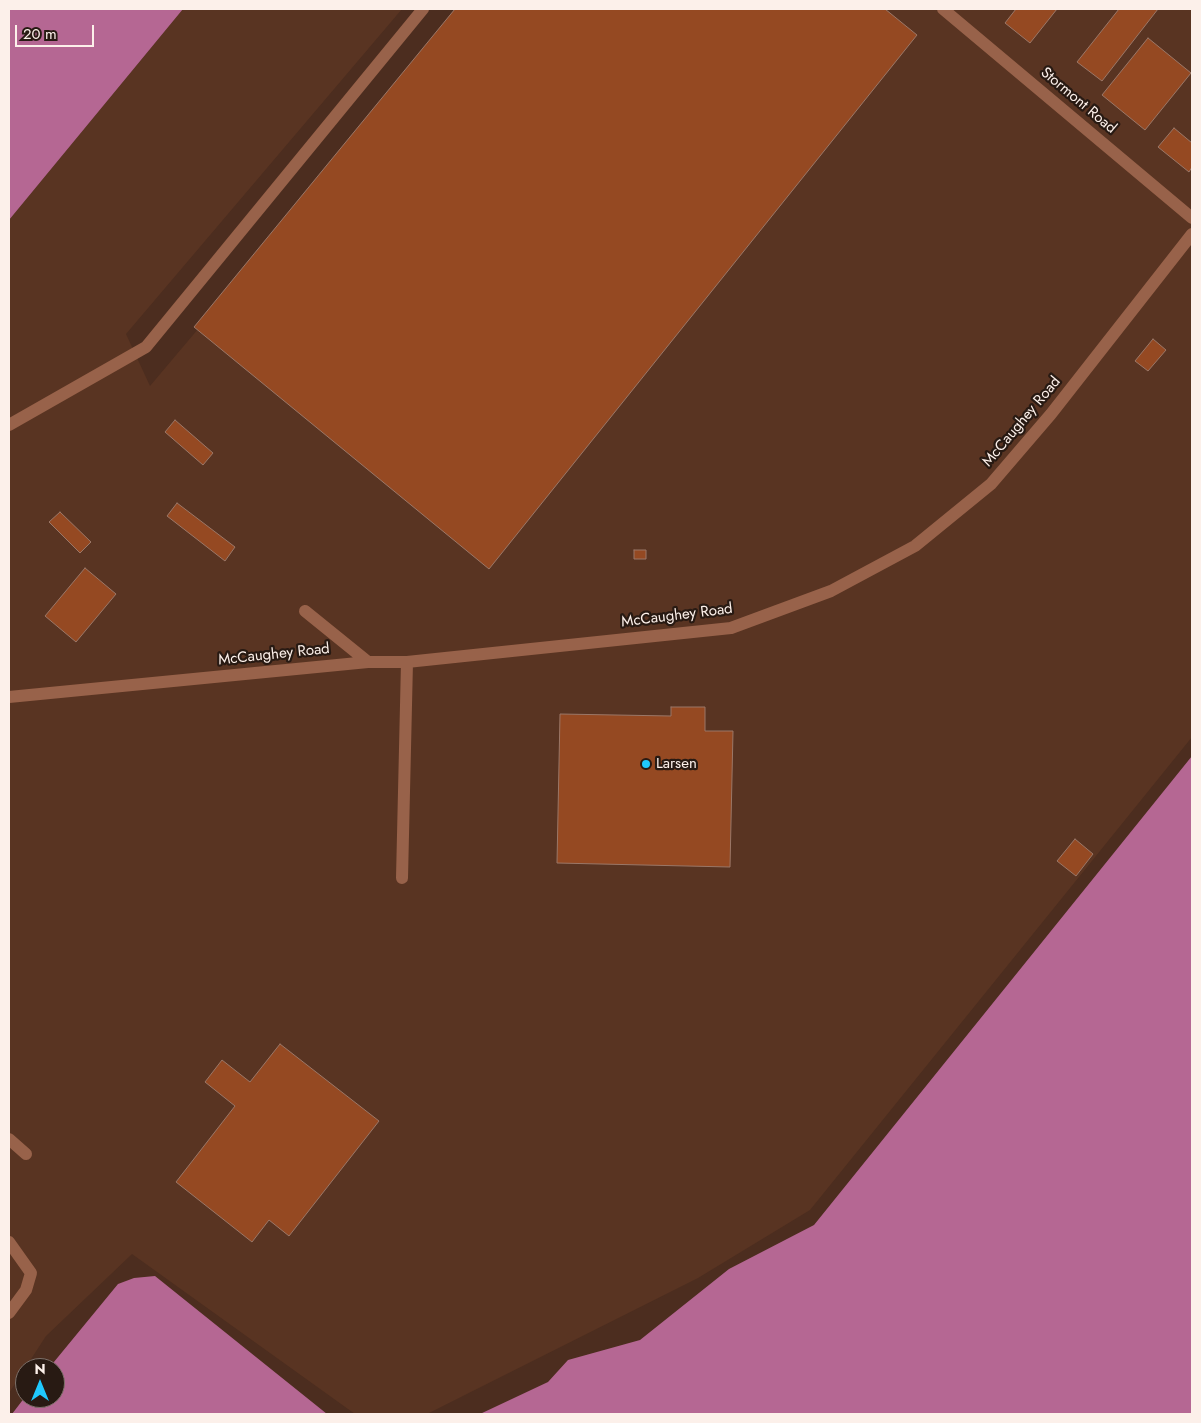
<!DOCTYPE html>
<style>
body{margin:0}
#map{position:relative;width:1201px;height:1423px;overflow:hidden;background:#4c2d1f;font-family:Jost,sans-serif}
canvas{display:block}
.frame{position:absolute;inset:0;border:10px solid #fcf0ea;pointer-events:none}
.north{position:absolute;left:15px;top:1358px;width:50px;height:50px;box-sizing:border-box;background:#281a13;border:1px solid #7d7069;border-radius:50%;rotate:0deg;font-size:14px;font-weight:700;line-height:20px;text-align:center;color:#fcf0ea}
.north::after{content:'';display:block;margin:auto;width:18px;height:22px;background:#1fc9fd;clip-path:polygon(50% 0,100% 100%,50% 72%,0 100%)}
.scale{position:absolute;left:15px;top:25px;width:79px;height:22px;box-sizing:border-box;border:2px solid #fcf0ea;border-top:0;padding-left:6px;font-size:15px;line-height:18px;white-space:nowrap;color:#fcf0ea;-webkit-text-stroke:4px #281a13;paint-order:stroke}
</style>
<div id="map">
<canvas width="1201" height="1423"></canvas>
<div class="frame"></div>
<div class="north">N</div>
<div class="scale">20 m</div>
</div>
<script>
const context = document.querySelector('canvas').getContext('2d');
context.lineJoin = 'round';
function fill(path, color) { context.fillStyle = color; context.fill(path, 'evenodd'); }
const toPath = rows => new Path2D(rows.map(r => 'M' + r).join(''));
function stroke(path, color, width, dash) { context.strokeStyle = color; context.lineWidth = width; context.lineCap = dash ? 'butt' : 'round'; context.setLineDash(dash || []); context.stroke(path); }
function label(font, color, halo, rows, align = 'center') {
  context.font = font + ' Jost,sans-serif'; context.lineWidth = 4.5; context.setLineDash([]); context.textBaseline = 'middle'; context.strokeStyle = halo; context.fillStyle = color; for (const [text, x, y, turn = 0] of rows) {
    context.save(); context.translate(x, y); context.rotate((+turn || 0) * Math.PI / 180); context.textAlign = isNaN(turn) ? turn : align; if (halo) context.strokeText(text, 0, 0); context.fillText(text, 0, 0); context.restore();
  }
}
const built = toPath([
 [183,9,402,9,126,334,150,386,468,9,1192,9,1192,737,810,1210,698,1278,427,1414,355,1414,132,1254,46,1336,9,1393,9,220]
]);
const water = toPath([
 [9,9,183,9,9,220],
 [1192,756,1192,1414,480,1414,548,1382,568,1360,640,1340,729,1269,814,1225],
 [155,1276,327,1414,12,1414,25,1397,55,1398,55,1368,49,1368,118,1284,134,1278]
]);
const building = toPath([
 [455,9,885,9,917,35,489,569,194,327,455,9],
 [1016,9,1057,9,1030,43,1005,23,1016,9],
 [1119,9,1158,9,1102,81,1077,62,1119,9],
 [1148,38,1191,73,1145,130,1102,95,1148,38],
 [1174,128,1192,143,1192,167,1189,172,1158,147,1174,128],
 [1153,339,1166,350,1148,371,1135,361,1153,339],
 [175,420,213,453,203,465,165,432,175,420],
 [177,503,235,547,225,561,167,516,177,503],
 [60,512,91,542,80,553,49,522,60,512],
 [634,550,646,550,646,559,634,559,634,550],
 [85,568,116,594,76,642,45,616,85,568],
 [671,707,705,707,705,731,733,731,730,867,557,863,560,714,671,716,671,707],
 [1075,839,1093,854,1076,876,1057,861,1075,839],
 [280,1044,379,1121,289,1236,269,1220,252,1242,176,1182,235,1106,205,1082,222,1060,250,1082,280,1044]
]);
const service = toPath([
 [943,9,1192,218],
 [9,425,146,347,423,9],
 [305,611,368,662],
 [9,697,368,662,407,662,731,628,831,591,915,546,991,484,1051,414,1192,234],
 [402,878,407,662],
 [9,1139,26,1154],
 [9,1242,31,1273,26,1290,9,1313]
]);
const markers = [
 [646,764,5,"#1fc9fd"]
];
const streetNames = [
 ["Stormont Road",1078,101,40],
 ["McCaughey Road",1022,422,-50],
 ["McCaughey Road",677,616,-7],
 ["McCaughey Road",274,655,-6]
];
const poiNames = [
 ["Larsen",656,764]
];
fill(built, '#593422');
fill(water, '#b56793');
fill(building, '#954922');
stroke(building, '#9b7767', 1);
stroke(service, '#98624a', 12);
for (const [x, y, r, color] of markers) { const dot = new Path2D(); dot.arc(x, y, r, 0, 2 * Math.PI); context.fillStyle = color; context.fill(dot); stroke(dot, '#281a13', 2); }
label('15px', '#fcf0ea', '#281a13', streetNames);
label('15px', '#fcf0ea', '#281a13', poiNames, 'left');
</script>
